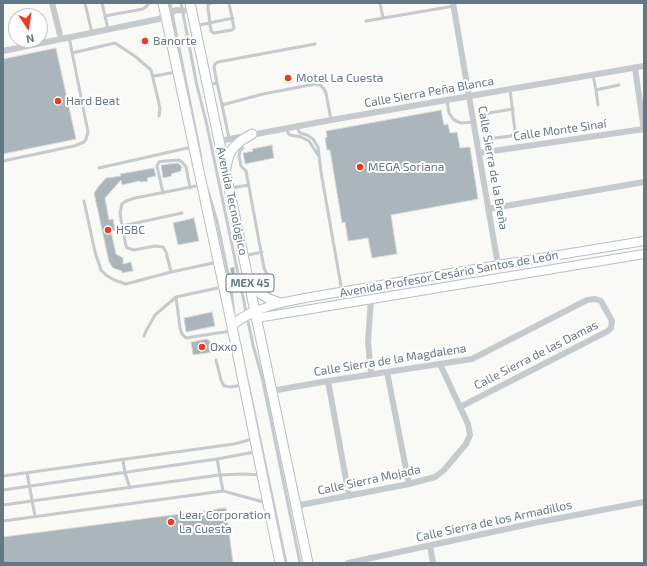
<!DOCTYPE html>
<meta charset="utf-8">
<style>
body{margin:0}
#map{position:relative;width:647px;height:566px;overflow:hidden;background:#f9f9f6;font-family:"Exo 2",sans-serif}
canvas{display:block}
.frame{position:absolute;inset:0;border:4px solid #627984;pointer-events:none}
.north{position:absolute;left:8px;top:8px;width:40px;height:40px;box-sizing:border-box;background:#fff;border:1px solid #c0c9ce;border-radius:50%;rotate:168deg;font-size:11px;font-weight:700;line-height:16px;text-align:center;color:#627984}
.north::after{content:'';display:block;margin:auto;width:14px;height:18px;background:#f2381e;clip-path:polygon(50% 0,100% 100%,50% 72%,0 100%)}
</style>
<div id="map">
<canvas width="647" height="566"></canvas>
<div class="frame"></div>
<div class="north">N</div>
</div>
<script>
const context = document.querySelector('canvas').getContext('2d');
context.lineJoin = 'round';
function fill(path, color) { context.fillStyle = color; context.fill(path, 'evenodd'); }
const toPath = rows => new Path2D(rows.map(r => 'M' + r).join(''));
function stroke(path, color, width, dash) { context.strokeStyle = color; context.lineWidth = width; context.lineCap = dash ? 'butt' : 'round'; context.setLineDash(dash || []); context.stroke(path); }
function label(font, color, halo, rows, align = 'center') {
  context.font = font + ' "Exo 2",sans-serif'; context.lineWidth = 4; context.setLineDash([]); context.textBaseline = 'middle'; context.strokeStyle = halo; context.fillStyle = color; for (const [text, x, y, turn = 0] of rows) {
    context.save(); context.translate(x, y); context.rotate((+turn || 0) * Math.PI / 180); context.textAlign = isNaN(turn) ? turn : align; if (halo) context.strokeText(text, 0, 0); context.fillText(text, 0, 0); context.restore();
  }
}
const building = toPath([
 [56,48,76,139,3,154,3,59,56,48],
 [441,110,444,125,448,124,450,133,457,132,460,148,470,147,478,199,391,215,397,254,372,258,368,238,348,241,345,222,342,223,330,150,327,150,325,138,327,137,326,131,441,110],
 [272,145,274,158,245,164,243,153,253,151,252,149,272,145],
 [178,163,183,168,181,168,181,171,171,174,172,176,163,178,161,165,178,163],
 [154,168,156,176,147,178,148,181,141,182,139,181,122,185,121,180,105,198,109,220,113,219,115,230,111,231,116,254,123,258,123,264,131,262,133,271,122,273,122,271,113,268,109,262,94,193,98,187,106,178,121,176,120,174,154,168],
 [194,218,199,241,178,245,173,223,194,218],
 [234,267,237,284,233,285,230,268,234,267],
 [212,312,215,326,186,332,184,318,212,312],
 [207,339,211,342,213,352,193,355,191,342,207,339],
 [226,508,233,563,3,563,3,537,226,508]
]);
const lane = toPath([
 [85,3,92,33],
 [102,3,108,29],
 [170,3,201,158],
 [181,3,197,86,206,121,253,345,262,377,300,563],
 [211,3,208,5,208,9,211,31,214,33,232,30,234,28,229,3],
 [380,3,383,18],
 [105,16,143,9,147,6,149,3],
 [366,21,454,6],
 [195,26,233,18],
 [72,53,115,43,136,57,151,70,160,108,159,116],
 [593,75,596,90,619,85],
 [154,76,176,72],
 [217,83,214,67,215,64,218,62,315,44],
 [208,85,217,83,222,105,263,94,315,84,320,85,324,89,326,93,331,120],
 [510,89,515,131,515,133,511,136,495,138,491,137,489,132,486,115,489,113,513,109],
 [596,90,598,105],
 [447,100,449,113,454,120,461,123,474,122],
 [222,105,229,138],
 [296,126,300,133,307,135,313,139,318,147,321,172,344,303],
 [287,128,288,133,290,135,301,137,309,141,318,155],
 [243,148,240,151,239,156,241,166,246,171,264,268,271,283],
 [3,161,74,146,84,142,86,139,88,132,69,37],
 [99,168,192,147],
 [201,185,135,198,126,201,122,204,120,212,121,220,126,246,127,248,134,250,155,246,163,247,166,252,171,272,218,262],
 [206,185,217,221,231,288,234,316],
 [231,188,249,185],
 [163,193,157,166,159,162,165,161,179,160,183,163,186,167,190,188],
 [84,201,95,252,101,270,106,275,114,280,126,284,171,272],
 [122,226,182,213],
 [244,256,262,252],
 [222,287,176,297,180,328,182,334,186,338,231,331],
 [144,336,146,331,155,315,176,297],
 [240,345,286,563],
 [216,360,221,380,224,386,231,387,242,385],
 [123,460,125,473,130,488],
 [27,473,35,516],
 [3,476,234,444,253,439],
 [3,490,217,459],
 [223,491,217,459,255,452],
 [3,505,219,475,245,474,261,475],
 [3,521,223,491,267,503]
]);
const street = toPath([
 [52,3,61,39],
 [453,3,498,265],
 [3,51,159,19,176,10,192,11],
 [635,68,644,130],
 [219,141,331,120,644,66],
 [479,153,644,129],
 [488,209,644,182],
 [370,287,371,299,368,342,371,374],
 [387,372,409,484],
 [328,381,349,496],
 [271,391,328,381,472,359,587,300,595,299,601,301,612,321,611,328,608,331,460,407],
 [295,506,409,484,435,477,444,470,466,444,470,435,468,424,440,364],
 [430,546,433,563],
 [348,563,539,522,644,502]
]);
const secondary = toPath([
 [255,311,280,303,305,298,498,265,644,241],
 [257,318,644,254]
]);
const primary = toPath([
 [163,3,228,307,280,563],
 [190,3,308,563],
 [226,167,229,155,233,148,242,140,252,134],
 [251,280,261,294,269,299,280,303],
 [232,325,242,318,255,311]
]);
const markers = [
 [145,41,4,"#f2381e"],
 [288,78,4,"#f2381e"],
 [58,101,4,"#f2381e"],
 [360,167,4,"#f2381e"],
 [108,230,4,"#f2381e"],
 [202,347,4,"#f2381e"],
 [171,522,4,"#f2381e"]
];
const shields = [
 [250,283,48]
];
const shieldNames = [
 ["MEX 45",250,283]
];
const poiNames = [
 ["Banorte",153,41],
 ["Motel La Cuesta",296,78],
 ["Hard Beat",66,101],
 ["MEGA Soriana",368,167],
 ["HSBC",116,230],
 ["Oxxo",210,347],
 ["Lear Corporation",179,515],
 ["La Cuesta",179,529]
];
const streetNames = [
 ["Calle Sierra Peña Blanca",429,92,-10],
 ["Calle Monte Sinaí",560,130,-8],
 ["Calle Sierra de la Breña",493,168,80],
 ["Avenida Tecnológico",232,201,78],
 ["Avenida Profesor Cesário Santos de León",449,274,-10],
 ["Calle Sierra de las Damas",536,355,-27],
 ["Calle Sierra de la Magdalena",390,360,-9],
 ["Calle Sierra Mojada",369,480,-12],
 ["Calle Sierra de los Armadillos",494,521,-12]
];
fill(building, '#aab6bb');
stroke(building, '#dbdbd9', 1);
stroke(secondary, '#b6bec2', 10);
stroke(primary, '#b7bec1', 11);
stroke(lane, '#c4cacd', 3);
stroke(street, '#c4cacd', 6);
stroke(secondary, '#fff', 8);
stroke(primary, '#fff', 9);
for (const [x, y, r, color] of markers) { const dot = new Path2D(); dot.arc(x, y, r, 0, 2 * Math.PI); context.fillStyle = color; context.fill(dot); stroke(dot, '#fff', 1.5); }
for (const [x, y, w] of shields) { const box = new Path2D(); box.roundRect(x - w / 2, y - 9, w, 18, 3); context.fillStyle = '#fff'; context.fill(box); stroke(box, '#627984', 1); }
label('bold 11px', '#627984', null, shieldNames);
label('12px', '#627984', '#fff', poiNames, 'left');
label('12px', '#627984', '#fff', streetNames);
</script>
